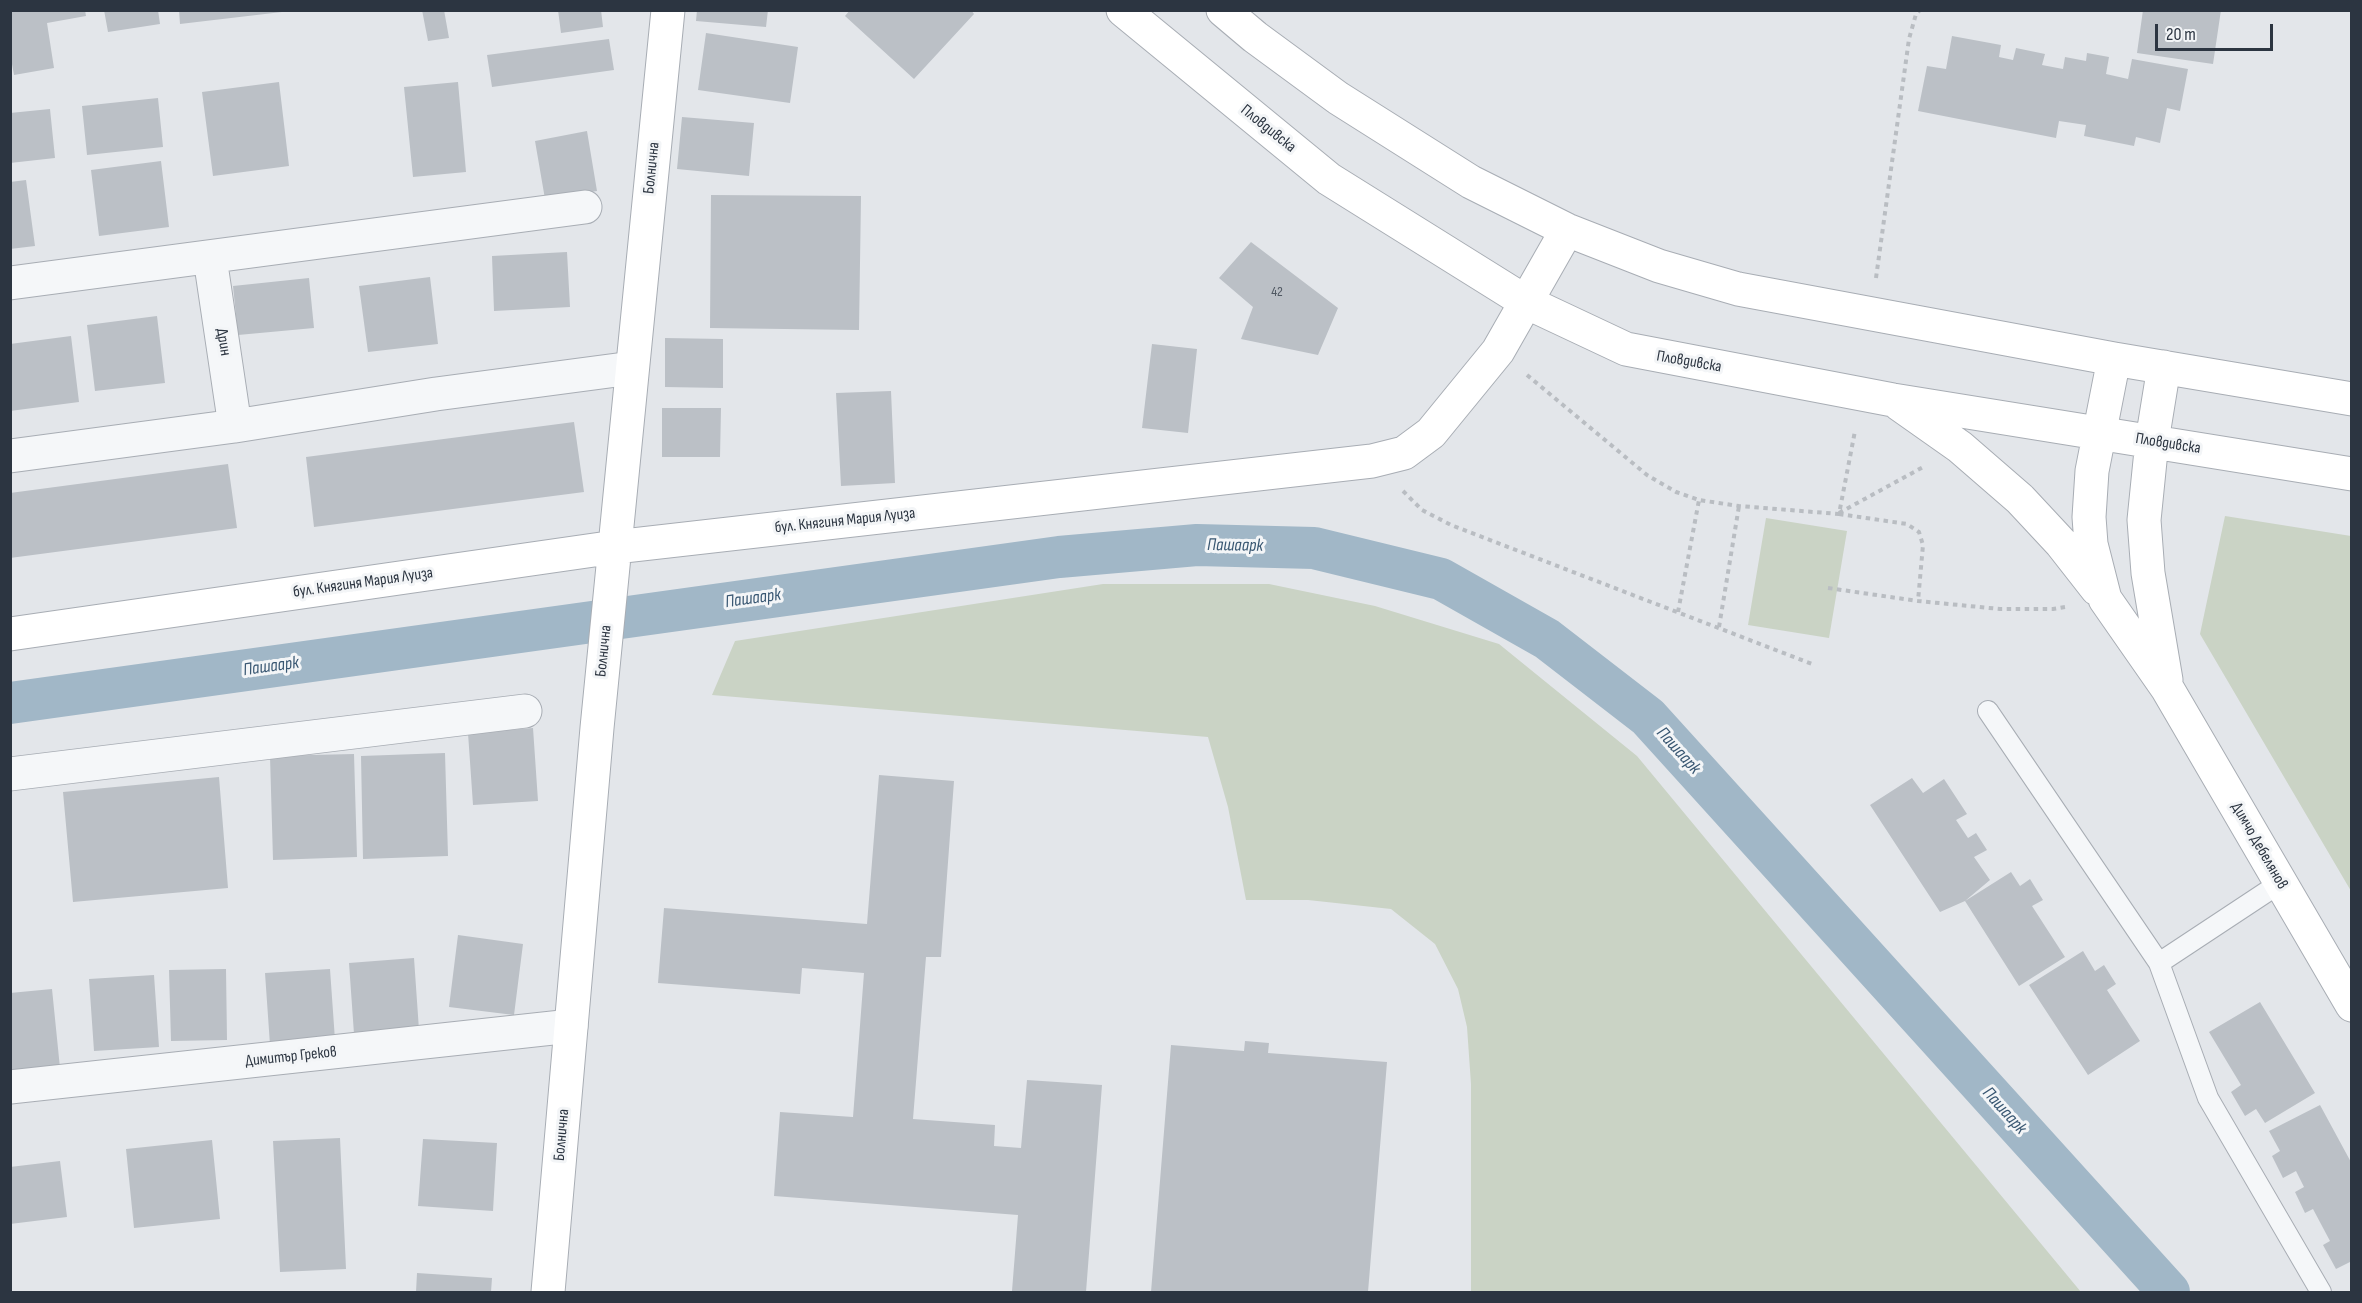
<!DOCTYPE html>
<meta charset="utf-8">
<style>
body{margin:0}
#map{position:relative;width:2362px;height:1303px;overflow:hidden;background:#e3e6ea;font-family:"Sofia Sans Condensed",sans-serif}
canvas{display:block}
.frame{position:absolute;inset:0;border:12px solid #2c3541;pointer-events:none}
.scale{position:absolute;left:2155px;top:24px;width:118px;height:27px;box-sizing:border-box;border:3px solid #2c3541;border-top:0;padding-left:8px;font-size:18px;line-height:21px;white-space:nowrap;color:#2c3541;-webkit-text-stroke:4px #f3f5f7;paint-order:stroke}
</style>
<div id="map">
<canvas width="2362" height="1303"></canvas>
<div class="frame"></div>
<div class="scale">20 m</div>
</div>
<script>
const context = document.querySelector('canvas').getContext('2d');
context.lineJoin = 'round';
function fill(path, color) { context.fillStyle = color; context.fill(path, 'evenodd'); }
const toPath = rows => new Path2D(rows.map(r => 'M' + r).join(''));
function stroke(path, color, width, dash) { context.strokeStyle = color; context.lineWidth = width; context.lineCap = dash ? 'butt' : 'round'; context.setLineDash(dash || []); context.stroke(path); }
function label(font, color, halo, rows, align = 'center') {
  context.font = font + ' "Sofia Sans Condensed",sans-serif'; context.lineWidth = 6; context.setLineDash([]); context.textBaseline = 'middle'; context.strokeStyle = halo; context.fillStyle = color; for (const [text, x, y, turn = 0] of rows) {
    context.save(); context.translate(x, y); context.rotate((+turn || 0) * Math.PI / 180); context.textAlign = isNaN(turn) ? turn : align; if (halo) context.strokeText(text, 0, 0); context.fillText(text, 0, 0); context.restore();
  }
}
const green = toPath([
 [2225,516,2351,536,2351,891,2200,634],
 [1766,518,1847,531,1829,638,1748,625],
 [1103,584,1269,584,1375,606,1499,644,1637,756,2081,1292,1471,1292,1471,1084,1467,1027,1458,989,1435,944,1391,909,1308,900,1246,900,1228,807,1208,737,712,695,735,641]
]);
const canal = toPath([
 [10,703,1059,557,1197,545,1314,548,1441,579,1547,639,1648,717,2169,1292]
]);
const building = toPath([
 [10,10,85,10,86,16,47,23,54,68,14,75,10,53],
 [104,10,158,10,160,24,108,32],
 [179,10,281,10,282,12,180,24],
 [422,10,444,10,449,38,428,41],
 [558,10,601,10,603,27,561,33],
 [697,10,768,10,766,27,696,21],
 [850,10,971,10,974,14,914,79,845,16],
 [2143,10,2221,10,2213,64,2137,53],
 [706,33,798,47,790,103,698,90],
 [1952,36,2001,45,1999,57,2013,60,2016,48,2045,54,2042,65,2063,69,2065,57,2086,61,2087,53,2109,57,2106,74,2128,79,2132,59,2188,69,2180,111,2167,108,2160,143,2136,137,2134,146,2084,136,2086,125,2059,121,2056,138,1918,111,1927,66,1946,69],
 [609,39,614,70,492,87,487,55],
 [279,82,289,166,213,176,202,92],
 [458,82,466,172,413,177,404,87],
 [158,98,163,147,87,155,82,106],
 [50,109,55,158,10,163,10,113],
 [682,117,754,123,749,176,677,169],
 [587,131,597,191,545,199,535,141],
 [161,161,169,227,99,236,91,170],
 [26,180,35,246,10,249,10,182],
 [711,195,861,196,859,330,710,328],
 [1251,242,1338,308,1318,355,1241,339,1253,307,1219,278],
 [567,252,570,307,494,311,492,256],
 [430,277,438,344,368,352,359,286],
 [309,278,314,328,238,335,233,286],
 [157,316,165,383,95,391,87,325],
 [71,336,79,402,10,411,10,344],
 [665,338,723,339,723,388,665,387],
 [1152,344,1197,349,1188,433,1142,428],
 [891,391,895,483,841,486,836,393],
 [662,408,721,408,720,457,662,457],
 [574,422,584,492,314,527,306,457],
 [228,464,237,528,10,558,10,493],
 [533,728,538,801,473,805,468,733],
 [445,753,448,856,363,859,361,756],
 [354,754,357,857,273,860,270,756],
 [879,775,954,781,941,957,926,957,913,1119,995,1125,994,1146,1021,1148,1027,1080,1102,1085,1086,1292,1012,1291,1018,1215,774,1196,780,1112,853,1117,864,973,802,968,800,994,658,983,664,908,867,924],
 [219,777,228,888,73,902,63,792],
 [1912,778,1923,793,1944,779,1967,814,1956,820,1968,838,1976,833,1987,850,1974,857,1990,880,1965,901,1940,912,1870,805],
 [2011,872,2020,886,2030,879,2043,900,2032,906,2065,957,2019,986,1965,901],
 [458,935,523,944,514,1015,449,1007],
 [2083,951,2095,971,2104,965,2116,984,2107,990,2140,1041,2088,1075,2029,985],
 [414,958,419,1030,354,1034,349,963],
 [226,969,227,1040,171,1041,169,970],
 [330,969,335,1040,270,1045,265,973],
 [154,975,159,1047,94,1051,89,979],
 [52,989,60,1068,10,1073,10,993],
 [2260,1002,2315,1093,2265,1123,2256,1109,2245,1116,2231,1092,2241,1085,2209,1032],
 [1245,1041,1269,1043,1268,1053,1387,1062,1368,1292,1151,1292,1171,1045,1244,1051],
 [2320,1105,2352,1164,2352,1261,2336,1269,2323,1245,2330,1241,2313,1209,2305,1213,2295,1192,2304,1187,2296,1171,2283,1178,2272,1156,2280,1151,2269,1131],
 [340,1138,346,1269,280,1272,273,1141],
 [423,1139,497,1143,493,1211,418,1206],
 [212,1140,220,1219,134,1228,126,1149],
 [60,1161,67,1217,10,1224,10,1167],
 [417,1273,492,1278,491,1292,416,1292]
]);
const path = toPath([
 [1876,278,1909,39,1916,14,1920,10],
 [1527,375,1647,475,1676,492,1699,500,1739,506,1839,514,1855,431],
 [1403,491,1422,510,1451,525,1812,664],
 [1839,513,1925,466],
 [1839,514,1907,524,1919,532,1923,545,1918,601],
 [1828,588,1918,601,2000,609,2053,609,2065,607],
 [1678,612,1699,500],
 [1719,627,1739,506]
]);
const lane = toPath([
 [1988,711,2159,963,2280,883],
 [2159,963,2208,1098,2321,1292]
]);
const street = toPath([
 [210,258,235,426],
 [10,283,585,207],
 [10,456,235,426,436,394,632,368],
 [10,774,525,711],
 [10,1087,571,1026]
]);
const secondary = toPath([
 [1123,10,1329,179,1526,302,1626,349,1893,400,2352,474],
 [1223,10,1255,37,1338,98,1471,182,1567,230,1659,266,1738,289,2114,359,2352,399],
 [2114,359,2092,471,2089,517,2091,544,2105,599,2167,688,2352,1005],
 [2164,367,2152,441,2144,520,2148,573,2166,680],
 [1899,404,1960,447,2020,499,2061,543,2097,589],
 [10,634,615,547,1372,461,1404,453,1431,433,1498,351,1567,230],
 [548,1292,597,728,668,10]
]);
const numberNames = [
 ["42",1277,292]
];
const streetNames = [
 ["Пловдивска",1268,129,39],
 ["Болнична",652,168,-84],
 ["Дрин",223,342,81],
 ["Пловдивска",1689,362,10],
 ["Пловдивска",2168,444,9],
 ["бул. Княгиня Мария Луиза",845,521,-6],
 ["бул. Княгиня Мария Луиза",363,583,-8],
 ["Болнична",604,651,-84],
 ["Димчо Дебелянов",2259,846,60],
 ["Димитър Греков",291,1057,-6],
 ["Болнична",562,1135,-85]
];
const waterNames = [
 ["Пашаарк",1235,546,1],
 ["Пашаарк",753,599,-8],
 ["Пашаарк",271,667,-8],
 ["Пашаарк",1678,751,48],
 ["Пашаарк",2004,1111,48]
];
fill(green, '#cad3c5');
stroke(canal, '#a1b7c7', 42);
fill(building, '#bbc0c6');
stroke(lane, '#a8adb4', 22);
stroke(street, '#a8adb4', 35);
stroke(secondary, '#a8adb4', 35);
stroke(path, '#b9bdc2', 4, [4.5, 4.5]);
stroke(lane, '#f5f7f9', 20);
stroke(street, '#f5f7f9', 33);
stroke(secondary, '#fff', 33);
label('14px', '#505862', null, numberNames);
label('16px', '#2c3541', '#f3f5f7', streetNames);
label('italic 18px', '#395772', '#f3f5f7', waterNames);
</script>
